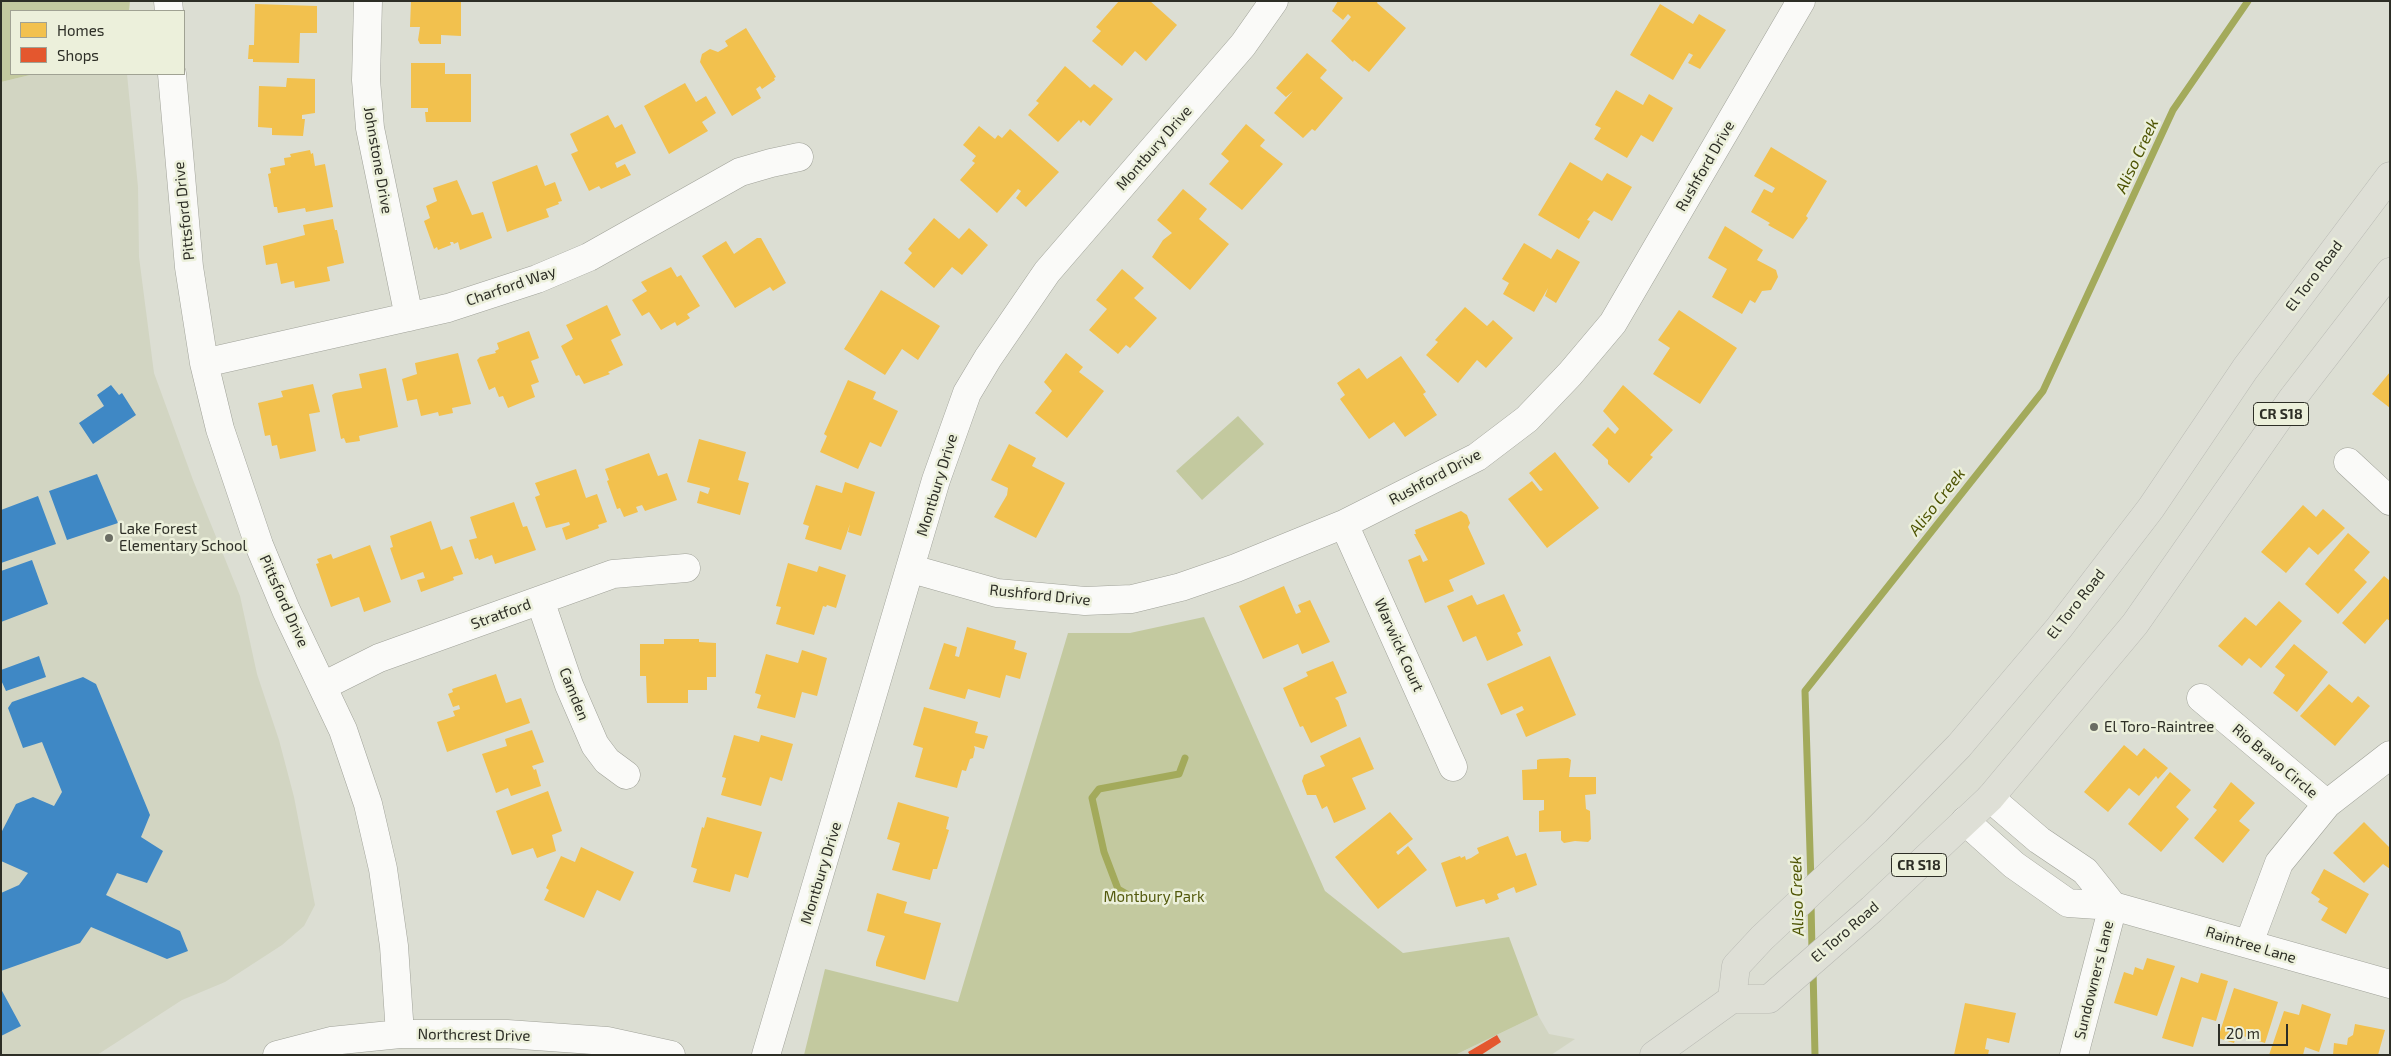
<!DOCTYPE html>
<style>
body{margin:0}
#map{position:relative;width:2391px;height:1056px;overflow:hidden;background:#dcded3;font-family:"Exo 2",sans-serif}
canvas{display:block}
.frame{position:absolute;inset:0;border:2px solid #2d2e26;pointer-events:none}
.legend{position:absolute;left:10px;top:10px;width:175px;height:65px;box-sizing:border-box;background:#ecf0db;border:1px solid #a0a293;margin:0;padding:6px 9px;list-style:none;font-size:15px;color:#2d2e26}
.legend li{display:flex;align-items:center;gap:10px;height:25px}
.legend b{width:25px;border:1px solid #a0a293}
.scale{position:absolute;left:2218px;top:1024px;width:70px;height:22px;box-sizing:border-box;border:2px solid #2d2e26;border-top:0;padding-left:6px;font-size:15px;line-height:18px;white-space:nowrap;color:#2d2e26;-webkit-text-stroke:4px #ecf0db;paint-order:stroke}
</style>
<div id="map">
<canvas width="2391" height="1056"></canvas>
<div class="frame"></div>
<ul class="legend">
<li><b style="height:14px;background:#f2c14e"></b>Homes</li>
<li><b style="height:14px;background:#e4572e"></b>Shops</li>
</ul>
<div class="scale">20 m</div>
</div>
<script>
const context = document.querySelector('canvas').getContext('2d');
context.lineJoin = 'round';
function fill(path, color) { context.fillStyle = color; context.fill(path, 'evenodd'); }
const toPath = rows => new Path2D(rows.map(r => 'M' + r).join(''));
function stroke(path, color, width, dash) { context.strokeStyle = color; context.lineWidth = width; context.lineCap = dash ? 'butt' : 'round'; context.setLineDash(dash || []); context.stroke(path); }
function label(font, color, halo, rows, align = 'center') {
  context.font = font + ' "Exo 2",sans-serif'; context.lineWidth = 5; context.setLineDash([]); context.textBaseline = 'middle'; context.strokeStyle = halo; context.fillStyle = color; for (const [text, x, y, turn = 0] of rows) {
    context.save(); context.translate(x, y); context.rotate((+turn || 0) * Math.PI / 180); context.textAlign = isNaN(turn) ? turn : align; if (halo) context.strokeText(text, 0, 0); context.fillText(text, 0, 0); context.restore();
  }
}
const built = toPath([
 [34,74,127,74,138,187,139,257,154,373,193,480,240,596,257,674,279,740,294,797,315,905,304,926,282,945,225,982,182,1000,97,1055,1,1055,1,82],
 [1538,1015,1549,1034,1575,1039,1551,1055,1455,1055]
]);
const green = toPath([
 [1,1,130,1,129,11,11,11,11,74,34,74,1,82],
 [1238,416,1264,444,1202,500,1176,471],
 [1204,617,1325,891,1403,953,1509,937,1538,1015,1455,1055,804,1055,825,969,958,1002,1068,633,1130,633]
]);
const homes = toPath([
 [411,1,461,1,461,36,441,35,441,44,420,44,418,40,420,27,410,27],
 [1119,1,1150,1,1177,25,1146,61,1135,51,1122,66,1092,41,1101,31,1096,27],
 [1338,1,1378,1,1377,3,1406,28,1369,72,1354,60,1353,62,1331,41,1351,17,1348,14,1343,20,1332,11],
 [255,4,317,6,317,33,300,33,299,63,253,62,253,59,248,59,249,45,254,45],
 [1660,4,1693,24,1699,14,1726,30,1700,69,1688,63,1693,55,1689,53,1673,80,1630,55],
 [746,28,776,77,774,78,775,80,762,89,760,86,756,89,761,98,732,116,700,62,702,54,710,49,718,52,728,46,725,41],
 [1307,53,1327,70,1320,78,1343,98,1315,131,1312,129,1303,138,1274,113,1293,91,1286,97,1276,88],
 [411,63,445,63,445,74,471,74,471,122,426,122,425,112,428,112,428,108,411,108],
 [1065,66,1090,88,1094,84,1113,99,1090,126,1083,120,1081,123,1079,120,1058,142,1028,115,1039,103,1036,101],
 [287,78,315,79,315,113,302,115,302,119,305,119,303,136,272,135,272,128,258,127,259,86,286,87],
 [685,83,696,102,706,96,716,113,702,122,708,131,669,154,644,106],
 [1616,90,1643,105,1649,94,1673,108,1653,142,1641,135,1627,158,1594,139,1601,128,1595,125],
 [608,115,615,128,622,124,636,153,615,163,617,168,625,164,631,175,601,189,599,186,589,191,571,154,578,151,570,134],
 [1246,124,1265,140,1260,146,1283,164,1242,210,1209,184,1229,161,1221,154],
 [979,126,995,139,998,135,1002,138,1010,129,1059,172,1026,207,1016,198,1021,191,1018,189,997,213,960,180,975,163,972,161,976,156,963,145],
 [1771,147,1827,181,1806,216,1808,218,1793,239,1768,225,1770,223,1751,212,1764,189,1772,193,1775,188,1754,176],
 [310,150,311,154,313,153,315,166,325,164,333,207,306,212,305,208,278,213,277,207,274,207,268,174,271,173,270,168,285,165,284,158,291,157,290,154],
 [1570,162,1602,181,1607,173,1632,187,1612,221,1594,211,1587,220,1590,221,1579,239,1538,215],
 [537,165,545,186,555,182,562,201,558,202,559,204,546,209,549,217,507,232,492,182],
 [457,180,472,215,483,212,492,238,460,250,458,242,454,244,453,242,450,242,451,245,438,250,437,247,434,249,424,221,430,218,426,206,437,201,433,188],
 [1183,189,1207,209,1199,219,1229,244,1190,290,1152,257,1163,240,1172,233,1157,220],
 [934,218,959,239,969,228,988,245,962,275,952,267,934,288,904,263,912,253,908,249],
 [333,219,335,230,337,230,344,263,327,267,330,281,295,288,294,281,281,284,277,263,266,265,263,246,305,235,303,225],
 [1725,226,1763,250,1757,260,1776,270,1778,277,1771,290,1762,291,1755,303,1750,300,1742,314,1712,297,1727,269,1708,258],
 [757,238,761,238,786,283,773,291,770,287,735,308,702,256,726,241,734,254],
 [1524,243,1551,259,1557,249,1580,262,1556,303,1545,296,1548,288,1534,312,1503,294,1509,283,1502,279],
 [671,267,677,277,681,275,700,306,687,314,690,318,677,326,675,322,661,330,649,312,642,316,632,300,647,291,641,282],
 [1122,269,1144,288,1134,298,1157,318,1130,348,1126,345,1118,354,1089,330,1107,309,1096,300],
 [881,290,940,326,918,360,902,349,885,375,844,349],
 [607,305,621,335,611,340,623,365,608,372,610,374,584,384,579,375,576,376,561,346,573,339,566,325],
 [1465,307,1487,326,1493,320,1513,338,1486,368,1477,360,1458,383,1426,355,1438,342,1435,340],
 [1679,310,1737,348,1700,404,1653,374,1670,348,1658,340],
 [529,331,539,358,531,361,539,382,531,385,535,397,508,408,503,396,499,397,495,387,489,390,477,360,480,357,496,353,495,351,499,349,497,343],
 [458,353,471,404,452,408,453,413,439,416,438,412,421,416,417,399,407,401,402,379,417,374,415,363],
 [1066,353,1083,367,1079,372,1104,391,1067,438,1035,413,1052,391,1044,382],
 [1401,356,1426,392,1423,394,1437,415,1405,437,1394,422,1369,439,1340,399,1345,395,1337,383,1359,368,1367,379],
 [386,368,398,427,359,436,360,441,346,443,344,438,341,439,332,395,335,393,362,388,359,374],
 [2390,372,2390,408,2372,394],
 [848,380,876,392,873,399,898,411,881,447,870,442,858,469,820,452,827,436,824,434],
 [313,384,320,412,309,414,316,451,280,459,277,445,272,446,270,435,265,436,258,403,283,397,281,391],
 [1623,385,1673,430,1650,455,1653,457,1629,483,1608,464,1608,460,1592,445,1608,427,1615,434,1619,429,1603,411],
 [699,439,746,452,738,480,749,483,740,515,697,503,700,491,708,494,710,488,687,482],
 [1009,444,1036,458,1032,466,1065,483,1036,538,994,517,1007,495,1008,488,991,480],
 [1555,452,1599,508,1547,548,1508,499,1532,481,1540,491,1543,490,1529,473],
 [649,453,658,476,667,473,677,500,645,511,642,505,636,507,638,512,624,517,620,508,617,509,607,481,609,480,605,469],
 [576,469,586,498,597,494,607,522,598,525,599,528,566,540,562,528,570,525,569,522,546,528,535,497,540,495,535,483],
 [845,482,875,492,861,536,848,532,850,524,841,550,805,539,809,526,803,524,816,485,842,493],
 [514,502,523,527,527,526,536,550,495,564,492,555,479,560,478,558,475,559,469,540,477,538,470,517],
 [2303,505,2316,517,2323,509,2345,528,2318,555,2309,547,2286,573,2261,552],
 [1461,511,1467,515,1470,523,1468,527,1485,564,1449,580,1454,591,1425,603,1408,560,1420,555,1423,562,1428,560,1414,534,1416,534,1415,530],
 [431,521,441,550,452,546,463,574,453,577,454,580,421,592,417,580,425,578,423,572,401,580,390,548,393,547,390,536],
 [2348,533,2370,552,2354,570,2367,582,2338,614,2305,584],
 [370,545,391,602,364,612,359,597,331,607,316,564,319,563,317,559,331,554,333,559],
 [788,563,817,572,819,566,846,575,836,608,827,605,826,607,823,606,814,635,776,624,781,607,776,606],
 [2384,576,2390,581,2390,621,2387,619,2365,644,2342,623],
 [1284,586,1296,614,1301,612,1298,605,1310,600,1330,642,1302,654,1298,644,1263,659,1239,606],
 [1504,594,1521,631,1517,633,1523,645,1487,661,1476,636,1463,642,1447,606,1472,595,1477,605],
 [2279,601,2302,621,2261,668,2249,658,2242,666,2218,646,2245,617,2256,626],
 [967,627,1016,641,1014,649,1027,653,1020,679,1006,675,1000,698,968,689,965,699,929,689,944,643,957,647,955,656,959,657],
 [664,639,699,639,699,642,716,643,716,677,707,677,707,690,688,690,688,703,647,703,646,676,640,676,640,644,664,644],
 [2294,644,2328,672,2297,712,2273,693,2285,675,2275,667],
 [802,650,827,658,817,696,802,692,795,718,757,708,761,695,755,693,766,654,798,663],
 [1550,656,1576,715,1526,737,1516,714,1524,710,1522,706,1501,715,1487,684],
 [1333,661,1347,693,1335,698,1338,701,1347,726,1311,743,1303,726,1300,727,1283,688,1308,676,1306,672],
 [496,674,506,703,521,698,530,723,447,752,437,722,455,716,453,711,460,709,459,705,453,707,448,694,453,692,452,689],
 [2329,684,2352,703,2358,696,2370,706,2335,746,2300,716],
 [924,707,978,722,975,733,988,736,984,749,974,746,975,749,973,758,970,759,966,771,962,770,957,788,915,777,923,748,913,745],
 [532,730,544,762,532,766,534,770,536,769,541,786,511,796,508,788,496,793,482,754,507,746,505,739],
 [734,735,759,742,761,735,793,744,782,781,770,777,761,806,721,795,726,778,722,777],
 [1360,737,1374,769,1352,778,1366,809,1334,823,1327,806,1322,809,1316,795,1307,795,1302,781,1304,775,1325,766,1320,756],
 [2124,745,2137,756,2144,748,2168,768,2158,779,2156,776,2139,796,2129,788,2108,812,2084,792],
 [1568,758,1571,760,1569,777,1596,777,1596,794,1585,795,1586,809,1590,811,1591,839,1588,842,1575,841,1564,843,1561,840,1561,831,1539,832,1539,811,1544,810,1544,800,1523,800,1522,770,1537,769,1537,760,1540,759],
 [2170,772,2191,790,2176,807,2189,819,2161,852,2128,824],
 [2231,782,2255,803,2239,821,2250,830,2223,863,2194,838,2217,810,2213,807],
 [548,791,562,831,552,835,556,851,537,858,533,848,512,855,496,811],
 [898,802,949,817,946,829,949,830,937,869,933,869,930,880,892,870,900,843,887,839],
 [1390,812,1413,839,1396,852,1398,855,1408,846,1427,870,1378,909,1335,857],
 [707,817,762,832,748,878,735,874,730,892,693,882,697,869,691,867,702,827,704,828],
 [2364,822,2390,848,2390,869,2383,864,2364,883,2333,853],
 [1508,836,1516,856,1526,853,1537,885,1516,893,1514,887,1497,894,1499,899,1486,904,1484,899,1456,907,1441,863,1460,856,1461,858,1465,856,1466,860,1471,858,1479,853,1477,848],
 [581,847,634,872,620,901,597,890,584,918,544,900,549,890,546,888,561,856,575,862],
 [2324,869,2369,894,2346,934,2321,920,2328,908,2318,902,2320,899,2311,893],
 [877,893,907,902,904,913,941,923,925,980,876,966,876,962,885,936,867,931],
 [2147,958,2175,966,2157,1016,2114,1003,2124,972,2133,975,2135,967,2143,970],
 [2201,973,2228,981,2216,1021,2202,1017,2193,1047,2162,1038,2181,977,2198,983],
 [2234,988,2278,1002,2265,1043,2237,1034,2234,1043,2218,1038],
 [1965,1003,2016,1013,2009,1043,1987,1038,1985,1049,1989,1050,1988,1055,1954,1055],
 [2302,1004,2331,1014,2319,1052,2305,1047,2303,1055,2269,1055,2284,1011,2299,1015],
 [2355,1024,2385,1030,2378,1055,2333,1055,2334,1043,2347,1045,2348,1038,2353,1035]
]);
const shops = toPath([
 [1497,1035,1501,1042,1481,1055,1470,1055,1468,1052]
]);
const schools = toPath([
 [111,385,119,395,122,393,136,415,93,444,79,423,104,406,97,395],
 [97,474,118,523,67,540,49,491],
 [38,496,56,544,1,563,1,510],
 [32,560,48,604,1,622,1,571],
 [39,656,46,677,6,691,1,680,1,670],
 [83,677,96,684,150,815,141,837,163,851,147,883,117,873,106,895,180,931,188,951,167,959,91,927,80,943,1,971,1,893,19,885,28,873,1,861,1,833,16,804,33,797,54,806,62,792,42,742,23,748,8,708,12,702],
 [1,989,21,1026,1,1036]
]);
const stream = toPath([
 [1811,883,1805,691,2043,391,2173,110,2248,1],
 [1147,899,1132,897,1118,889,1104,852,1092,798,1099,789,1179,774,1185,758],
 [1811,902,1812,951],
 [1813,969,1815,1055]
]);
const minor = toPath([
 [168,1,169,11],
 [368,1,366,80,370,128,409,317],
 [172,74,189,267,204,363,220,429,259,545,286,610,343,730,368,804,383,869,394,946,400,1034],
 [204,363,448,308,537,279,589,257,740,172,771,163,799,157],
 [2348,462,2390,501],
 [1344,524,1453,767],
 [912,569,997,593,1085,601,1132,599,1181,587,1236,568,1344,524,1477,457,1527,419,1570,374,1613,323,1801,1],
 [540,600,569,685,595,745,607,761,626,775],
 [323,686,379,658,613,574,686,568],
 [2201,698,2327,804],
 [1990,798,2039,840,2085,871,2113,906],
 [1965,821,2014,865,2068,903,2113,906,2390,984],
 [2249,943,2279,863,2327,804,2390,755],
 [277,1055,331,1041,400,1034,507,1034,607,1041,671,1055],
 [766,1055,936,480,967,393,988,358,1047,272,1243,45,1274,1],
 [2074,1055,2113,906]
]);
const major = toPath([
 [1732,999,1736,966,1762,938,1876,831,1959,746,2059,628,2151,508,2245,369,2390,176],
 [1654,1055,1732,999,1769,999,1872,909,1990,798,2135,624,2292,399,2390,272]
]);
const markers = [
 [109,538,5,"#6a6c63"],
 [2094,727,5,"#6a6c63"]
];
const shields = [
 [2281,414,55],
 [1919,865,55]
];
const shieldNames = [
 ["CR S18",2281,414],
 ["CR S18",1919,865]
];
const streetNames = [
 ["Montbury Drive",1154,148,-49],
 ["Johnstone Drive",378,160,80],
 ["Rushford Drive",1705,166,-60],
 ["Pittsford Drive",184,211,-96],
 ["El Toro Road",2314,276,-53],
 ["Charford Way",511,286,-19],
 ["Rushford Drive",1435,477,-28],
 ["Montbury Drive",937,485,-73],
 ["Rushford Drive",1040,595,6],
 ["Pittsford Drive",284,601,66],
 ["El Toro Road",2076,604,-52],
 ["Stratford",501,614,-20],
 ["Warwick Court",1399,645,66],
 ["Camden",574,694,68],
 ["Rio Bravo Circle",2275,761,40],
 ["Montbury Drive",821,873,-73],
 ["El Toro Road",1845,932,-41],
 ["Raintree Lane",2251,945,17],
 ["Sundowners Lane",2094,980,-76],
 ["Northcrest Drive",474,1035,1]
];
const poiNames = [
 ["Lake Forest",119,529],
 ["Elementary School",119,546],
 ["El Toro-Raintree",2104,727]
];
const parkNames = [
 ["Montbury Park",1154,897]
];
const waterNames = [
 ["Aliso Creek",2137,156,-65],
 ["Aliso Creek",1937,502,-52],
 ["Aliso Creek",1797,896,-92]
];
fill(built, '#d2d5c2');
fill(green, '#c3c99f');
fill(homes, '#f2c14e');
fill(shops, '#e4572e');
fill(schools, '#3f88c5');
stroke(stream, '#a3aa5b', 7);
stroke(minor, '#a0a299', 29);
stroke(major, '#b9bab4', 29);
stroke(minor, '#fafaf8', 28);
stroke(major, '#dedfd6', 28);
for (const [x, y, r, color] of markers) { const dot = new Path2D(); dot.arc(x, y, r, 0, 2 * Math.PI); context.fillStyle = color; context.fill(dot); stroke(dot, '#ecf0db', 2); }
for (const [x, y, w] of shields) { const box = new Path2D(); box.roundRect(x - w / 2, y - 11.5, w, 23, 4); context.fillStyle = '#ecf0db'; context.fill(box); stroke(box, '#2d2e26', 1); }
label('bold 14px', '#2d2e26', null, shieldNames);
label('15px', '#2d2e26', '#ecf0db', streetNames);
label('15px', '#2d2e26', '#ecf0db', poiNames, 'left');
label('15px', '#53590c', '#ecf0db', parkNames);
label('italic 16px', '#4e5403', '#ecf0db', waterNames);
</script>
